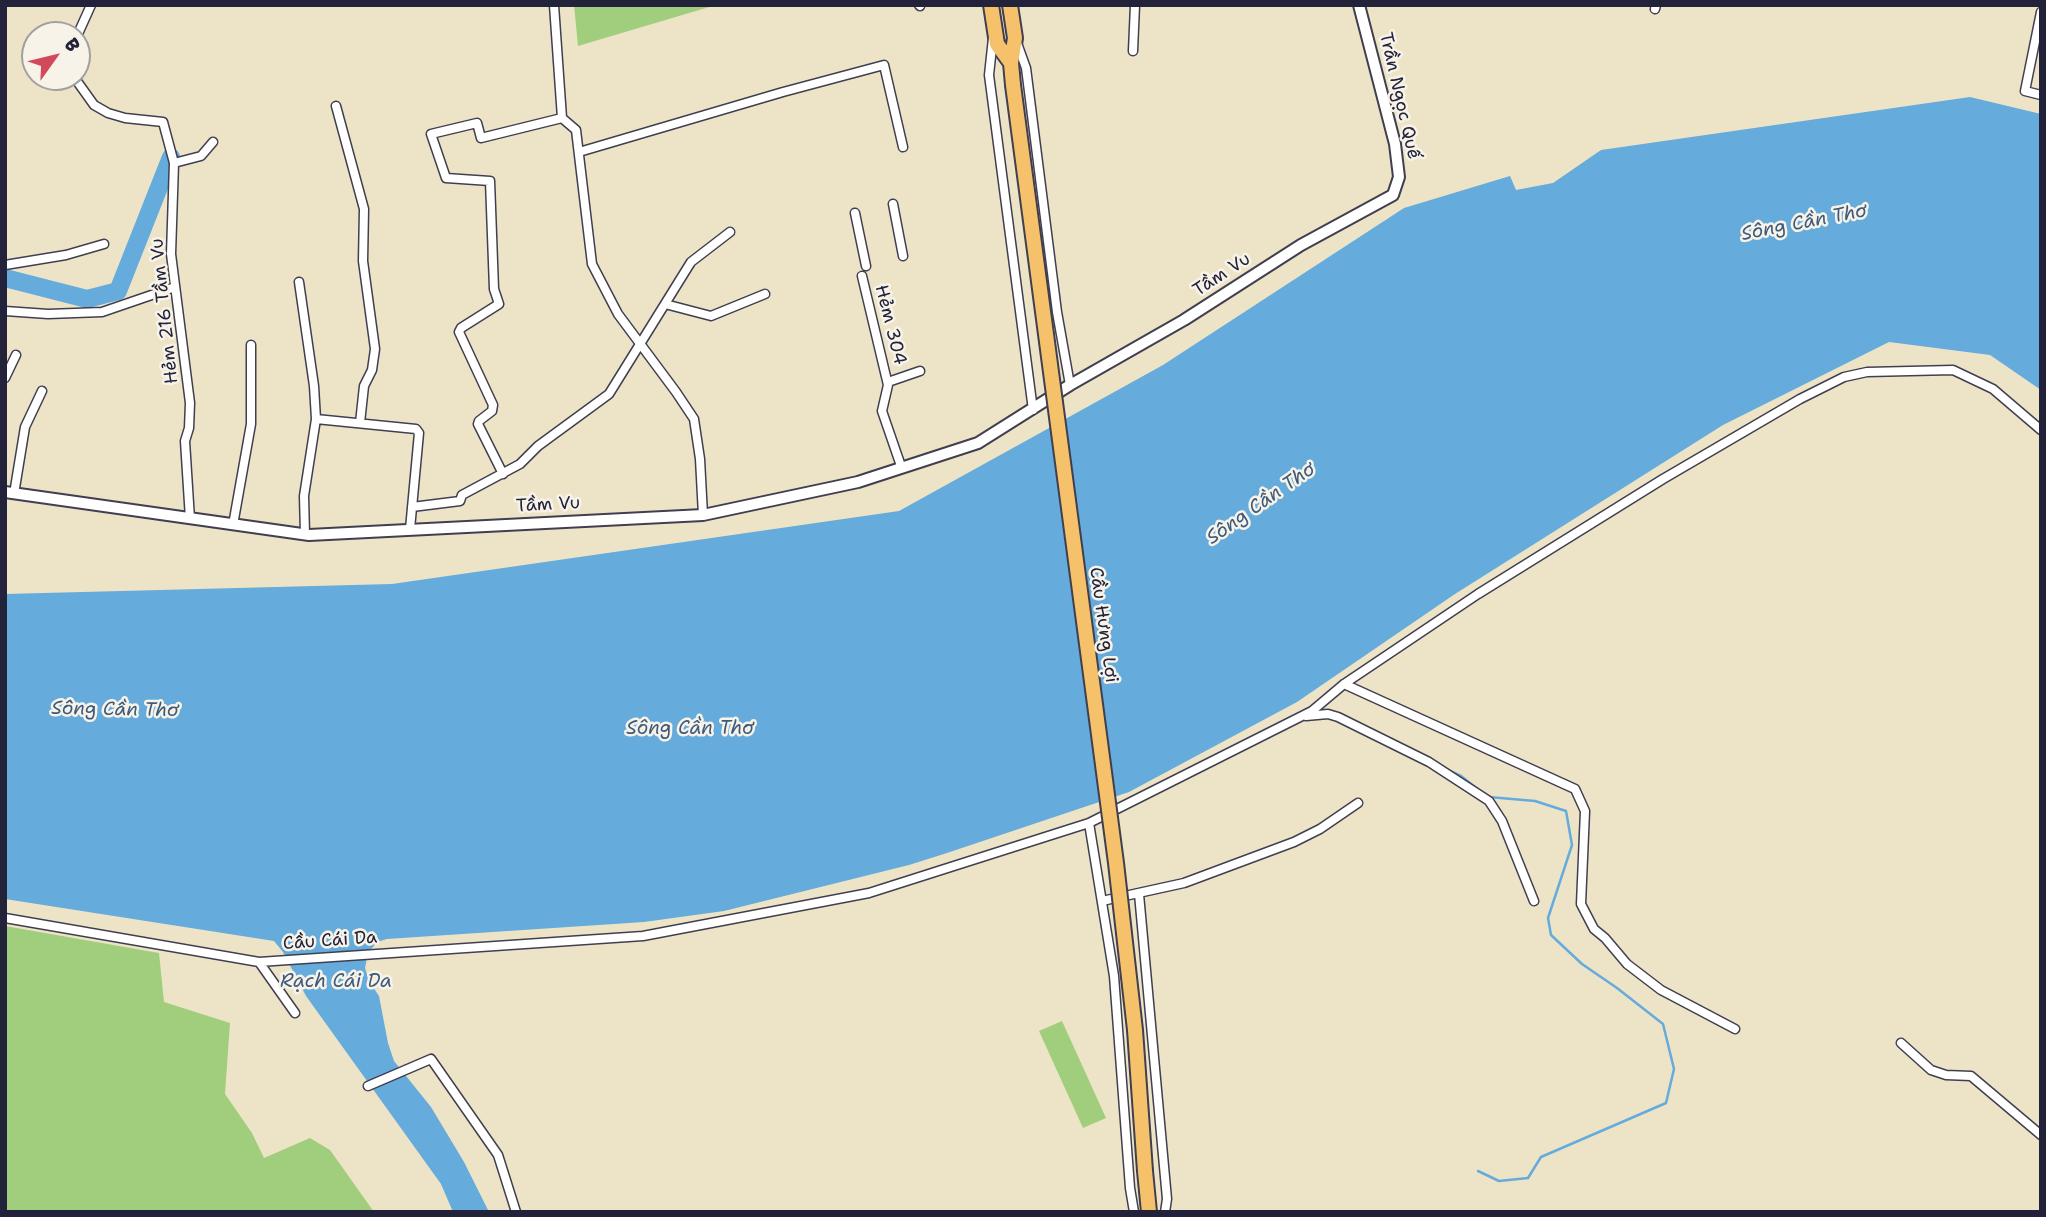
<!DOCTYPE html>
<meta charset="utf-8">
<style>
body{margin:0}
#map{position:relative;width:2046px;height:1217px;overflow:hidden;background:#ede4c8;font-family:"Shantell Sans",sans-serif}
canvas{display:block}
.frame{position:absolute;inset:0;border:7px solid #22223b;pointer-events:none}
.north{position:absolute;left:21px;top:21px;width:70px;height:70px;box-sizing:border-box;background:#f7f3e8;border:2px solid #a29fa3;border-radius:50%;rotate:56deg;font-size:19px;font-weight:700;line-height:28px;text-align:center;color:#22223b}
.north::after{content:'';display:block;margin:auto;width:24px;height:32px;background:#d1495b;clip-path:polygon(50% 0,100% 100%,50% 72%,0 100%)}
</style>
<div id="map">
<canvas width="2046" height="1217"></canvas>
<div class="frame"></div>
<div class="north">B</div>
</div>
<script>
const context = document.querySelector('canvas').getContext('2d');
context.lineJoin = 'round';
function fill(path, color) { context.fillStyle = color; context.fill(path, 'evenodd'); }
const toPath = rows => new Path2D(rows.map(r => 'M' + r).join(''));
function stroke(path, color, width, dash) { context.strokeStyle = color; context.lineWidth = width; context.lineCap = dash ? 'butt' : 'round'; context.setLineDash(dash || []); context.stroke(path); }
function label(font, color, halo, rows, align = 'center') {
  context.font = font + ' "Shantell Sans",sans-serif'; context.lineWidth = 5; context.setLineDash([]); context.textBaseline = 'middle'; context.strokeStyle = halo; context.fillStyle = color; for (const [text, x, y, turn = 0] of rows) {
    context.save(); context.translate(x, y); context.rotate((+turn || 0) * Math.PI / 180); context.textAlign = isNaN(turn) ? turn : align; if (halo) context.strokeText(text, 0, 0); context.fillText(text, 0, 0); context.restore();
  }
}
const green = toPath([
 [574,5,716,5,578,46],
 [5,926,159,953,164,1002,230,1023,225,1094,252,1133,264,1158,310,1138,330,1150,374,1212,5,1212],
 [1062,1021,1106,1118,1083,1128,1039,1031]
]);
const water = toPath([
 [1970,97,2041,114,2041,390,1990,355,1889,342,1723,425,1455,594,1297,702,1129,792,947,853,909,865,724,911,644,922,387,939,377,942,368,953,365,968,369,981,379,996,388,1043,394,1061,431,1107,464,1162,489,1212,453,1212,441,1184,306,996,283,952,274,941,5,899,5,594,392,584,899,511,1163,365,1404,208,1510,176,1516,190,1553,183,1601,150]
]);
const stream = toPath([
 [1448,770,1461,776,1480,791],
 [1478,1171,1499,1181,1528,1178,1541,1157,1666,1103,1674,1069,1663,1024,1617,988,1582,964,1551,935,1548,918,1572,845,1566,811,1535,801,1489,797]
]);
const river = toPath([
 [5,278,87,299,118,291,171,157]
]);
const minor = toPath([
 [554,5,562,118,576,130,592,264,618,314,676,392,694,419,700,459,703,515],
 [919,5,920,6],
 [1655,9,1656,5],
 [2041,12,2025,91,2041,95],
 [77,36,91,5],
 [993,38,989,75,1033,410],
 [1017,43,1026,68,1057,312,1070,385],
 [1133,51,1135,5],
 [74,77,94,105,108,113,125,118,163,122,174,163,171,254,190,403,189,428,185,441,190,519],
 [336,106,364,209,363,261,375,349,372,370,364,386,360,423],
 [579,152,783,92,884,65,903,147],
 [174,163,201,156,213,142],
 [893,204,903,256],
 [855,213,866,266],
 [5,265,66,255,104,244],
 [862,276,888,385,882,411,901,466],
 [299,282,314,386,316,419],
 [665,304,711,316,765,294],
 [5,311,48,314,102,312,175,287],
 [5,378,16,355],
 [888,382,920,371],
 [503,474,478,424,479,421,492,411,493,405,459,332,461,328,499,304,494,289,490,181,446,178,431,134,477,123,481,138,562,118],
 [14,494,25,427,42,391],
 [412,507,460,501,462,495,520,464,538,446,609,394,691,262,730,232],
 [233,525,251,424,251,345],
 [305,534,304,496,316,419,416,429,419,433,410,529],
 [1344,684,1575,789,1585,811,1581,904,1594,929,1605,938,1627,964,1661,990,1735,1029],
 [1306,716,1328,714,1338,717,1429,762,1489,801,1502,821,1534,901],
 [1089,823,1114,976,1130,1188,1134,1212],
 [1139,894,1167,1199,1165,1212],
 [1102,901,1184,883,1294,842,1320,829,1358,803],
 [5,918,259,962,295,1013],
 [259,962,643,936,869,893,1089,823,1312,711,1344,684,1478,594,1663,479,1800,399,1844,377,1867,372,1953,370,1993,389,2041,430],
 [1901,1043,1931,1070,1946,1075,1971,1076,2041,1135],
 [368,1086,431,1059,498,1155,516,1212]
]);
const tertiary = toPath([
 [5,492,309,535,703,515,858,482,978,443,1070,385,1184,320,1301,245,1393,195,1399,177,1395,144,1359,5]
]);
const trunk = toPath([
 [991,5,997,44,1011,63],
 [1010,5,1015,38,1011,63,1013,85],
 [1145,1171,1149,1212]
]);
const trunkBridge = toPath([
 [1013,85,1116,863,1135,1030,1145,1171]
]);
const streetNames = [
 ["Trần Ngọc Quế",1399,96,77],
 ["Tầm Vu",1222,275,-33],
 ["Hẻm 216 Tầm Vu",165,311,-96],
 ["Hẻm 304",890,325,76],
 ["Tầm Vu",548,505,-3],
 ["Cầu Hưng Lợi",1103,625,82],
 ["Cầu Cái Da",330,941,-4]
];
const waterNames = [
 ["Sông Cần Thơ",1804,223,-11],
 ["Sông Cần Thơ",1261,504,-35],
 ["Sông Cần Thơ",115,710,1],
 ["Sông Cần Thơ",690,729],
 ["Rạch Cái Da",336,982]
];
fill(green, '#a0ce7c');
fill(water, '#65abdb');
stroke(stream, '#65abdb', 2.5);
stroke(river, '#65abdb', 18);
stroke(minor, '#403f50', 11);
stroke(tertiary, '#403f50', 14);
stroke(trunk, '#403f50', 18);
stroke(minor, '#fff', 8);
stroke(tertiary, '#fff', 10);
stroke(trunk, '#f6c16b', 14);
stroke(trunkBridge, '#403f50', 18, []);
stroke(trunkBridge, '#f6c16b', 14);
label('18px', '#22223b', '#f7f3e8', streetNames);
label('italic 19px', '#3d597b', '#f7f3e8', waterNames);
</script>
